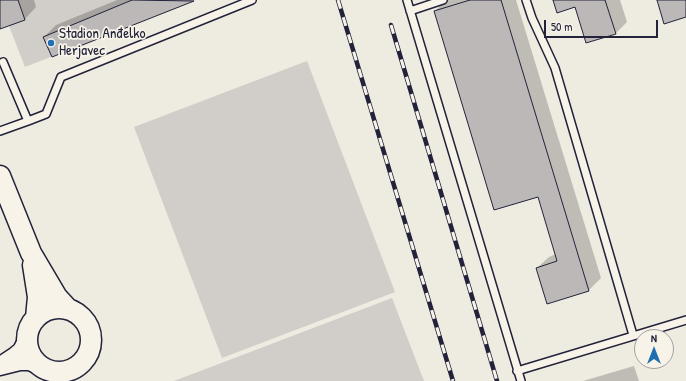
<!DOCTYPE html>
<meta charset="utf-8">
<style>
body{margin:0}
#map{position:relative;width:686px;height:381px;overflow:hidden;background:#eeebe1;font-family:"Patrick Hand",sans-serif}
canvas{display:block}
.north{position:absolute;left:634px;top:329px;width:40px;height:40px;box-sizing:border-box;background:#f7f3e8;border:1px solid #a29fa3;border-radius:50%;rotate:0deg;font-size:11px;font-weight:700;line-height:16px;text-align:center;color:#22223b}
.north::after{content:'';display:block;margin:auto;width:14px;height:18px;background:#1f6fb2;clip-path:polygon(50% 0,100% 100%,50% 72%,0 100%)}
.scale{position:absolute;left:544px;top:20px;width:114px;height:18px;box-sizing:border-box;border:2px solid #22223b;border-top:0;padding-left:5px;font-size:12px;line-height:14px;white-space:nowrap;color:#22223b;-webkit-text-stroke:3px #f7f3e8;paint-order:stroke}
</style>
<div id="map">
<canvas width="686" height="381"></canvas>
<div class="north">N</div>
<div class="scale">50 m</div>
</div>
<script>
const context = document.querySelector('canvas').getContext('2d');
context.lineJoin = 'round';
function fill(path, color) { context.fillStyle = color; context.fill(path, 'evenodd'); }
const toPath = rows => new Path2D(rows.map(r => 'M' + r).join(''));
function stroke(path, color, width, dash) { context.strokeStyle = color; context.lineWidth = width; context.lineCap = dash ? 'butt' : 'round'; context.setLineDash(dash || []); context.stroke(path); }
function label(font, color, halo, rows, align = 'center') {
  context.font = font + ' "Patrick Hand",sans-serif'; context.lineWidth = 3.5; context.setLineDash([]); context.textBaseline = 'middle'; context.strokeStyle = halo; context.fillStyle = color; for (const [text, x, y, turn = 0] of rows) {
    context.save(); context.translate(x, y); context.rotate((+turn || 0) * Math.PI / 180); context.textAlign = isNaN(turn) ? turn : align; if (halo) context.strokeText(text, 0, 0); context.fillText(text, 0, 0); context.restore();
  }
}
const green = toPath([
 [0,0,196,0,25,67,9,26,0,29],
 [307,61,395,292,222,358,134,127],
 [392,298,424,381,174,381]
]);
const shadow = toPath([
 [0,0,34,0,36,7,25,19,0,28],
 [117,0,193,0,52,56,44,37,56,25],
 [446,0,516,0,601,278,589,290,548,302,537,268,549,257,556,254,539,196,435,11],
 [554,0,620,0,627,22,615,34,576,6],
 [634,366,639,381,583,381]
]);
const building = toPath([
 [0,0,18,0,25,20,0,29,0,0],
 [132,0,194,1,52,57,43,37,132,0],
 [470,0,501,0,589,291,547,304,536,268,557,261,538,197,494,210,434,11,470,0],
 [553,0,605,0,616,34,586,43,575,7,557,13,553,0],
 [657,0,686,0,686,17,664,24,657,0]
]);
const lane = toPath([
 [407,0,521,381],
 [526,0,532,18,555,68,633,335],
 [410,11,443,0],
 [28,121,46,114,61,77,252,0],
 [0,131,28,121,3,62],
 [517,371,686,320]
]);
const street = toPath([
 [0,364,14,355,20,350,27,337],
 [0,368,20,363,29,363,42,368]
]);
const secondary = toPath([
 [0,176,31,253,57,297,68,309],
 [33,265,38,297,36,318],
 '27 340a32 32 0 1 1 64 0a32 32 0 1 1-64 0Z'
]);
const rail = toPath([
 [338,0,453,381],
 [391,25,497,381]
]);
const markers = [
 [51,43,4,"#1f6fb2"]
];
const poiNames = [
 ["Stadion Anđelko",59,34],
 ["Herjavec",59,51]
];
fill(green, '#d1cdc9');
fill(shadow, '#0003');
fill(building, '#bbb8b7');
stroke(building, '#22223b', 1);
stroke(lane, '#22223b', 10);
stroke(street, '#22223b', 17);
stroke(secondary, '#22223b', 23);
stroke(lane, '#f7f3e8', 7);
stroke(street, '#f7f3e8', 14);
stroke(secondary, '#f7f3e8', 20);
stroke(rail, '#22223b', 4.5);
stroke(rail, '#f7f3e8', 3, [9]);
for (const [x, y, r, color] of markers) { const dot = new Path2D(); dot.arc(x, y, r, 0, 2 * Math.PI); context.fillStyle = color; context.fill(dot); stroke(dot, '#f7f3e8', 1.5); }
label('15px', '#22223b', '#f7f3e8', poiNames, 'left');
</script>
